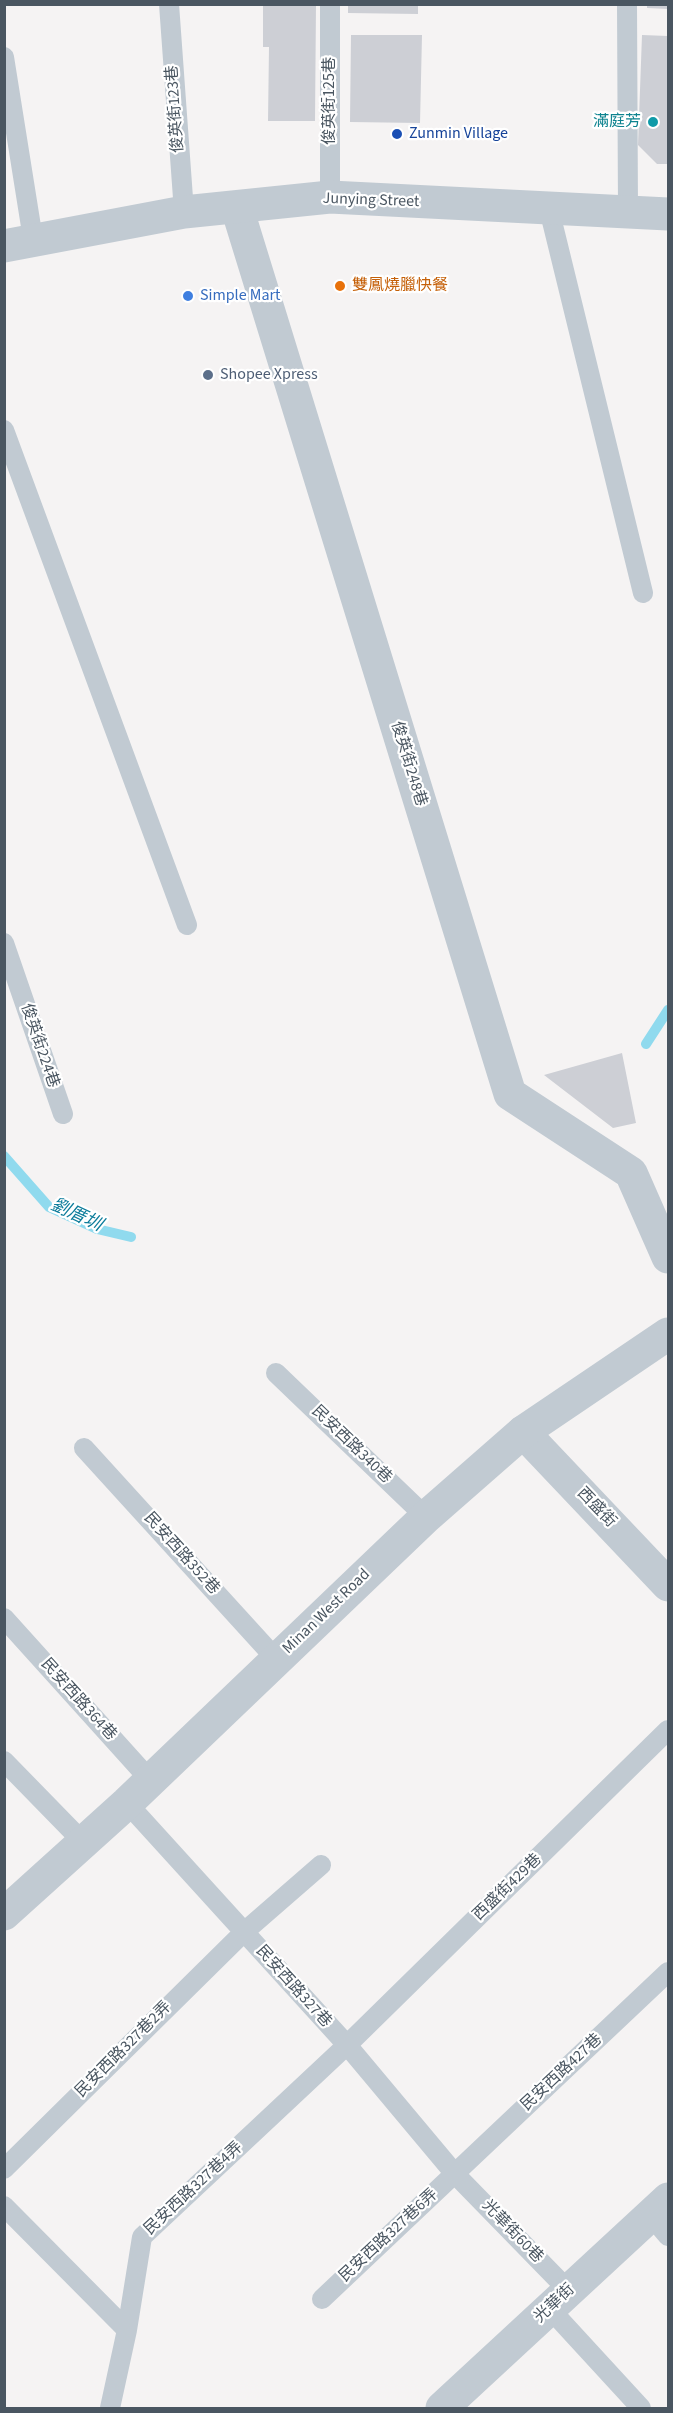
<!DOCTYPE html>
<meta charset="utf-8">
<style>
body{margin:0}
#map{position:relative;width:673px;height:2413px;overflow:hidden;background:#f5f3f3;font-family:"Source Sans 3",sans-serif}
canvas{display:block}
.frame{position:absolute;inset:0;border:6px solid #4a5661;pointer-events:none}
</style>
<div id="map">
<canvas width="673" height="2413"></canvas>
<div class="frame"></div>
</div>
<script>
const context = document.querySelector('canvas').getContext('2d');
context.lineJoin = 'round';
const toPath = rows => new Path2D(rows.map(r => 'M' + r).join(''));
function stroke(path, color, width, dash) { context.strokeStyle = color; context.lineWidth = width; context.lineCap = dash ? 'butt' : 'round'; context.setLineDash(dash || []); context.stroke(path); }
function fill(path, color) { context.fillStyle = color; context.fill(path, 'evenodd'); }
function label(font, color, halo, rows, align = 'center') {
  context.font = font + ' "Source Sans 3","Noto Sans TC",sans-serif'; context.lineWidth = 4.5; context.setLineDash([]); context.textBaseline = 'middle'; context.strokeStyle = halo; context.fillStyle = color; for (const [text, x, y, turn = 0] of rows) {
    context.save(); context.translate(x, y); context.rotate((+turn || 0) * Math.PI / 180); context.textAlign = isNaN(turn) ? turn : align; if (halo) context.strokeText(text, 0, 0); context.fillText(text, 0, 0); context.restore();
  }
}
const stream = toPath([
 [646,1044,668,1010],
 [4,1156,49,1207,97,1229,131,1237]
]);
const building = toPath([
 [263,4,316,4,315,121,268,121,269,47,263,47],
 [348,4,418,4,418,14,348,13],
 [647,5,668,5,668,9,647,8],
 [351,35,422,35,420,123,350,122],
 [642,35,668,36,668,164,657,164,638,145],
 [622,1053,636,1123,613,1128,544,1075]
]);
const service = toPath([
 [169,4,184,212],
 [330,4,330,197],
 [627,4,628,212],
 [4,57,33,239],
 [549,209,643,593],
 [4,430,187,925],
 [4,943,63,1114],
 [276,1373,426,1517],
 [84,1448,277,1660],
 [4,1618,151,1781],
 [4,1761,84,1843],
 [127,1803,347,2045,455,2174,569,2291],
 [4,2169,244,1932,321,1865],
 [4,2206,127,2330],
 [651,2216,668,2236],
 [322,2299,668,1972],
 [550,2309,641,2408],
 [110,2408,127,2330,142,2237,347,2045,668,1730]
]);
const minor = toPath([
 [237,208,510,1094,631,1173,668,1257],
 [523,1432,668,1585],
 [442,2408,668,2199]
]);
const tertiary = toPath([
 [4,246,184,212,330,197,668,214],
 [4,1914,127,1803,426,1517,523,1432,668,1334]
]);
const markers = [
 [653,122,6,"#0f9aa8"],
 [397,134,6,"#1a4fb4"],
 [340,286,6,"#e8710a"],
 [188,296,6,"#3f7fe0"],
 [208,375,6,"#5c6f8a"]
];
const streetNames = [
 ["俊英街125巷",330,101,-90],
 ["俊英街123巷",176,109,-94],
 ["Junying Street",371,201,2],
 ["俊英街248巷",408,764,73],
 ["俊英街224巷",39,1046,71],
 ["民安西路340巷",351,1445,44],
 ["西盛街",596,1508,46],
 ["民安西路352巷",181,1554,48],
 ["Minan West Road",327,1612,-44],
 ["民安西路364巷",78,1700,48],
 ["西盛街429巷",508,1888,-44],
 ["民安西路327巷",293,1987,48],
 ["民安西路327巷2弄",124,2050,-45],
 ["民安西路427巷",562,2073,-43],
 ["民安西路327巷4弄",194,2189,-43],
 ["光華街60巷",512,2232,46],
 ["民安西路327巷6弄",389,2236,-43],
 ["光華街",555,2304,-43]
];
const cultureNames = [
 ["滿庭芳",641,122]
];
const transitNames = [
 ["Zunmin Village",409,134]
];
const foodNames = [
 ["雙鳳燒臘快餐",352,286]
];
const shopNames = [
 ["Simple Mart",200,296]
];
const serviceNames = [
 ["Shopee Xpress",220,375]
];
const waterNames = [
 ["劉厝圳",76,1216,25]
];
stroke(stream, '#90daee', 10);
fill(building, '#cdcfd5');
stroke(service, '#c1cad2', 20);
stroke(minor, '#c1cad2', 33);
stroke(tertiary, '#c1cad2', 33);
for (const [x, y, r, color] of markers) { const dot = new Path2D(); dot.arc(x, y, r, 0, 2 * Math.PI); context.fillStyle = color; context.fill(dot); stroke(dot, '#fff', 2); }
label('16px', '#4a5661', '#fff', streetNames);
label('16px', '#0d838f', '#fff', cultureNames, 'right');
label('16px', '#164399', '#fff', transitNames, 'left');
label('16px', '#c56008', '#fff', foodNames, 'left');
label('16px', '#366cbe', '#fff', shopNames, 'left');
label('16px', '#4e5e75', '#fff', serviceNames, 'left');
label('italic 18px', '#0c7c9b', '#fff', waterNames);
</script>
